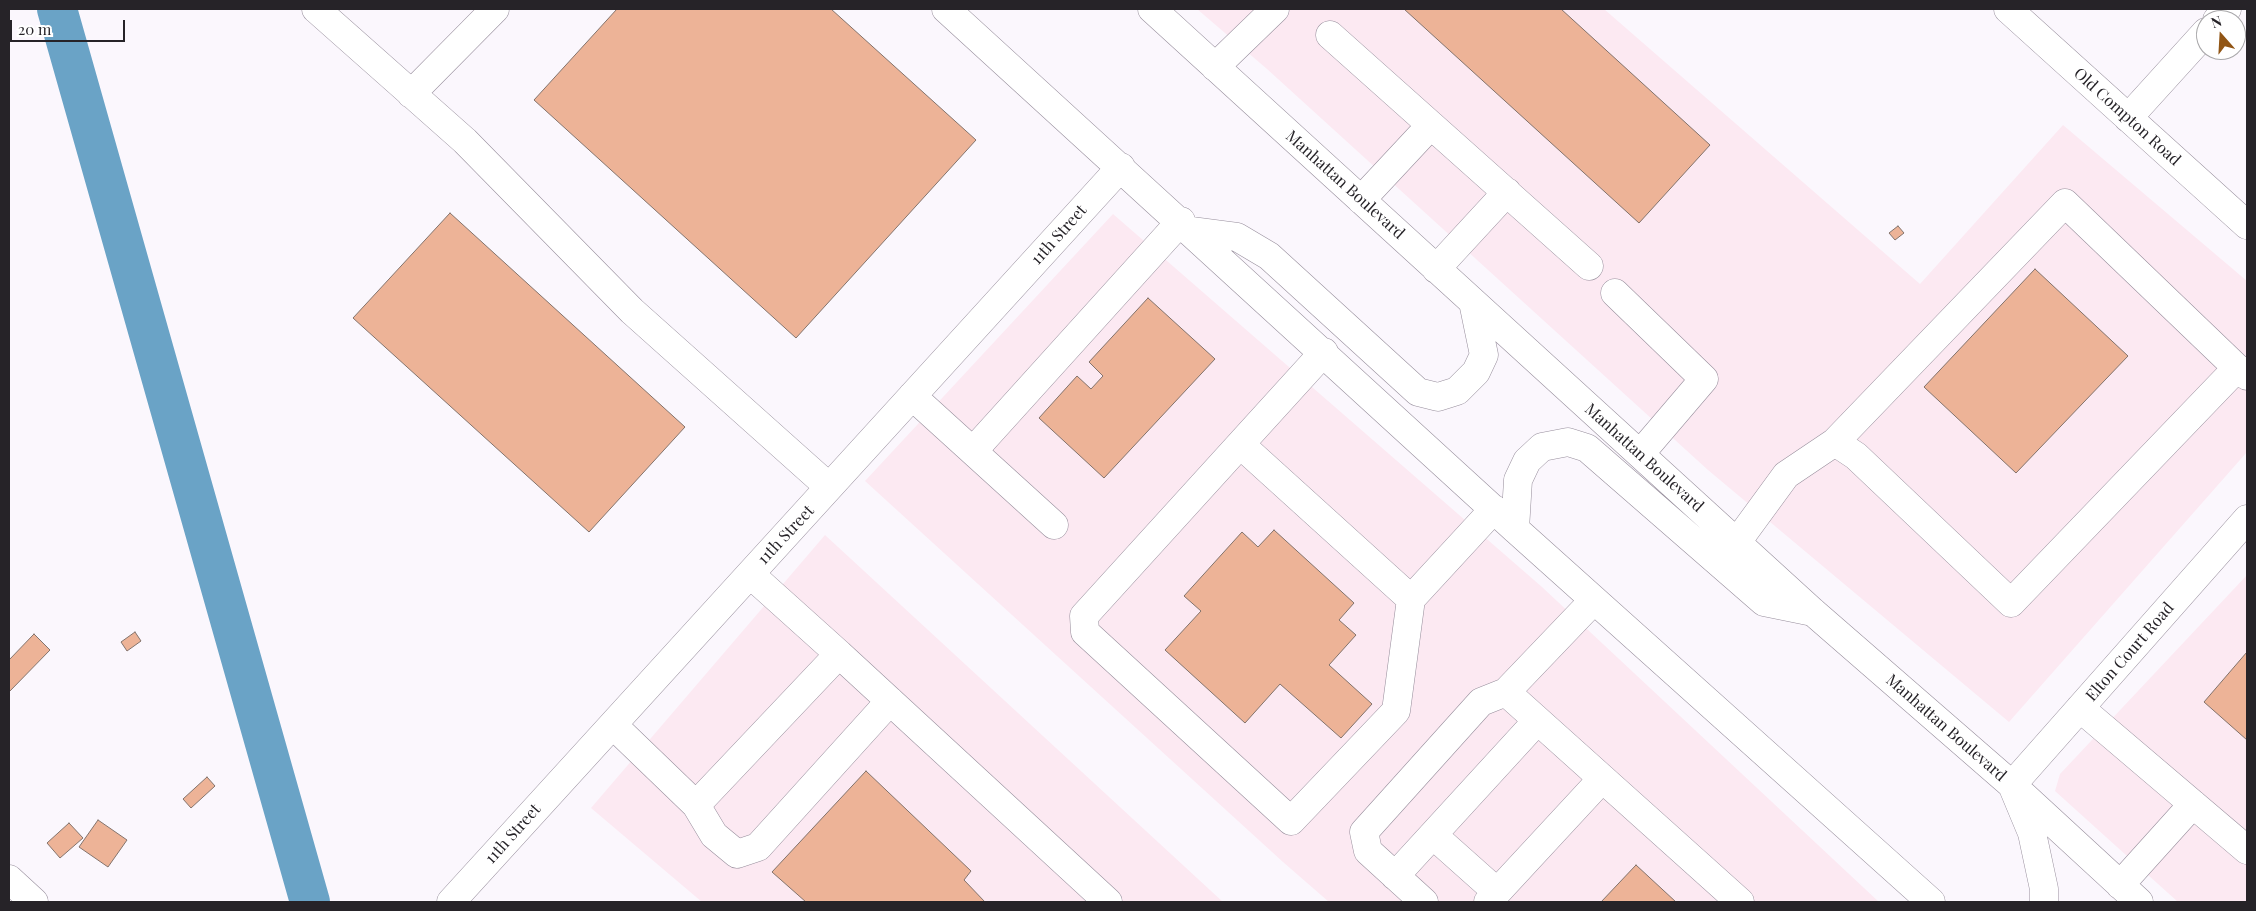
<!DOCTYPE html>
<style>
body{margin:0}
#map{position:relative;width:2256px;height:911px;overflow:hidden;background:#fbf7fd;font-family:"Playfair Display",serif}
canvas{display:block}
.frame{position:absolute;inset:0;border:10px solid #262328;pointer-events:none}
.north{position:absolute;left:2196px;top:10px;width:50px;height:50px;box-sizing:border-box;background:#fff;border:1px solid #a8a7a9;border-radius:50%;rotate:341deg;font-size:14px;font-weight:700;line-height:20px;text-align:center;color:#262328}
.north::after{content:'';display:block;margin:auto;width:18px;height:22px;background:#915515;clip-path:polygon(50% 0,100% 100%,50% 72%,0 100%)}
.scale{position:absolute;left:10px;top:20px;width:115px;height:22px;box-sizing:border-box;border:2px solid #262328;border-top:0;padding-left:6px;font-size:15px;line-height:18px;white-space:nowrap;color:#262328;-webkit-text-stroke:4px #fff;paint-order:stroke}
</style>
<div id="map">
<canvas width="2256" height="911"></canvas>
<div class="frame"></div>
<div class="north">N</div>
<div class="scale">20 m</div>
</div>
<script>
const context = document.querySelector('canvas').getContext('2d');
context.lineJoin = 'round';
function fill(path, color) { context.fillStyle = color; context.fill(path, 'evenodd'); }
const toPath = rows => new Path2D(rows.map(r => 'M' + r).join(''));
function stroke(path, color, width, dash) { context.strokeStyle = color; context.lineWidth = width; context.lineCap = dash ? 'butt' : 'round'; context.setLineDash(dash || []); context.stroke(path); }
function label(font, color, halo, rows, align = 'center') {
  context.font = font + ' "Playfair Display",serif'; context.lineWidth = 4; context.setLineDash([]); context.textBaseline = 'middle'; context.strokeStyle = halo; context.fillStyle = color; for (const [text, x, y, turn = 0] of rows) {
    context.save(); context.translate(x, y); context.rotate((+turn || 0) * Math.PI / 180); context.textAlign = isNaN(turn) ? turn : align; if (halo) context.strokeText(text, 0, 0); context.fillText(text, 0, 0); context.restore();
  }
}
const commercial = toPath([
 [1197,9,1604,9,1920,284,2063,125,2247,281,2247,452,2009,722,1708,470,1267,69],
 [1113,214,1542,587,1879,902,1329,902,1283,862,865,481],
 [825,535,1223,902,702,902,591,808],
 [2247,575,2247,902,2178,902,2055,791,2060,774]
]);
const canal = toPath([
 [57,9,310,902]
]);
const building = toPath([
 [617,9,831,9,976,140,796,338,534,100,617,9],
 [1404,9,1561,9,1710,145,1639,223,1404,9],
 [450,213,685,427,589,532,353,318,450,213],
 [1898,226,1904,233,1895,240,1889,233,1898,226],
 [2035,269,2128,356,2016,473,1924,387,2035,269],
 [1148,298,1215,359,1104,478,1039,418,1077,376,1091,389,1103,376,1089,362,1148,298],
 [1274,530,1354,603,1339,620,1356,635,1329,665,1372,704,1341,738,1280,684,1245,723,1165,650,1201,611,1184,596,1242,532,1258,547,1274,530],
 [135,632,141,641,127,651,121,642,135,632],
 [34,634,50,650,9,692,9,660,34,634],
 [2247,652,2247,740,2204,702,2247,652],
 [866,771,971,871,964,880,985,902,806,902,772,872,866,771],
 [207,777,215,786,191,808,183,799,207,777],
 [98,820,127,840,108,867,79,847,98,820],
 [69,823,83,838,60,858,47,843,69,823],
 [1636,865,1676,902,1601,902,1636,865]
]);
const minor = toPath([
 [316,9,465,141,632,311,829,487],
 [946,9,1515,529,1931,902],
 [1152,9,1813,612,2012,785,2139,902],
 [2008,9,2247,225],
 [2217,20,2227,9],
 [1330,35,1589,266],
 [1215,67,1275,9],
 [411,94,495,9],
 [2128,118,2206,32],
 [1361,200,1431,125],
 [1191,231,1237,237,1269,256,1418,392,1438,397,1457,391,1476,372,1484,355,1473,302],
 [1436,269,1507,192],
 [1615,293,1704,379,1640,454],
 [1324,352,1084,616,1085,632,1291,821,1396,711,1411,599,1494,509],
 [912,396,1054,525],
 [1835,442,2065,203,2237,368],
 [1241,445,1411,599],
 [973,451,1181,221],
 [1515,529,1518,480,1527,461,1542,447,1568,442,1587,448,1764,602,1813,612],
 [1737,542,1786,475,1835,442,1856,456,2011,603,2237,368,2247,376],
 [750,574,839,654],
 [1594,600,1506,692,1740,902],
 [2080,708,2247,850],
 [613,725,696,805,839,654,1108,902],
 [696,805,714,835,737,854,758,847,890,701],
 [1433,835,1497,892],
 [1395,876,1537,721],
 [9,879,34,902],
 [2120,885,2193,804],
 [451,902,1121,167],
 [1424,902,1368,851,1364,832,1481,702,1506,692],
 [1488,902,1601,780],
 [2044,902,2044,889,2032,833,2012,785,2247,519]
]);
const streetNames = [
 ["Old Compton Road",2127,117,42],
 ["Manhattan Boulevard",1345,185,42],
 ["11th Street",1059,235,-48],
 ["Manhattan Boulevard",1644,458,42],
 ["11th Street",786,535,-47],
 ["Elton Court Road",2130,652,-49],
 ["Manhattan Boulevard",1946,728,41],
 ["11th Street",513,834,-48]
];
fill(commercial, '#fce9f2');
stroke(canal, '#6aa3c6', 40);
fill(building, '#edb397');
stroke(building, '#83736c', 1);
stroke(minor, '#978e9c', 29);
stroke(minor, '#fff', 28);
label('16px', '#262328', '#fff', streetNames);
</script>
